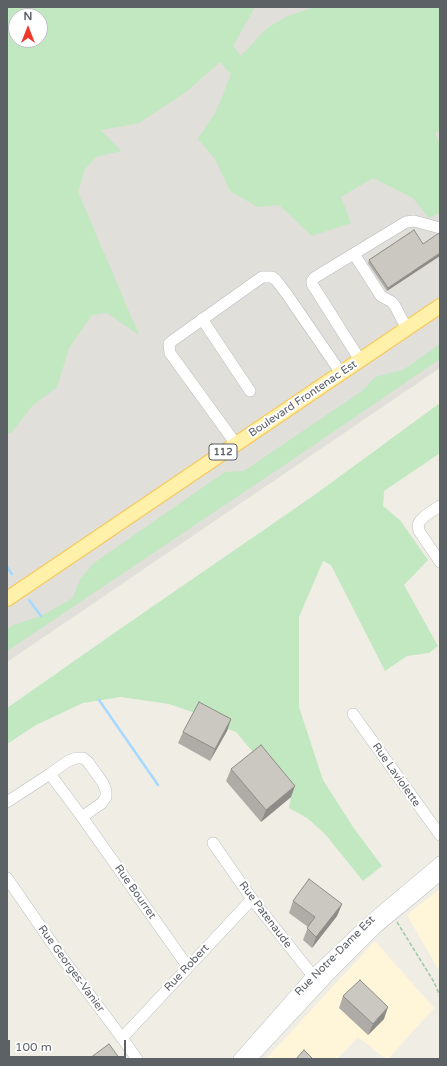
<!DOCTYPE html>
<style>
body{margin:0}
#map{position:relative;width:447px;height:1066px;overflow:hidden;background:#f0ede5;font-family:"Varela Round",sans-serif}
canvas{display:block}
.frame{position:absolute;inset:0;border:8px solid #5c6166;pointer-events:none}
.north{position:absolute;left:8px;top:8px;width:40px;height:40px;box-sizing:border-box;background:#fff;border:1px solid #bec0c2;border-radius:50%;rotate:0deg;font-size:11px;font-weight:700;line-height:16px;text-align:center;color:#5c6166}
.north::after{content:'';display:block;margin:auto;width:14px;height:18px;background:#f0382b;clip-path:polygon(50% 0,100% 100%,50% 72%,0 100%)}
.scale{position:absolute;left:8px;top:1040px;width:118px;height:18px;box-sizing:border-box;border:2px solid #5c6166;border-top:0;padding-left:5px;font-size:12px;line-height:14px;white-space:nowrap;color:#5c6166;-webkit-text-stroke:3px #fff;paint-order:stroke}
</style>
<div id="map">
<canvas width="447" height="1066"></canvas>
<div class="frame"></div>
<div class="north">N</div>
<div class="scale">100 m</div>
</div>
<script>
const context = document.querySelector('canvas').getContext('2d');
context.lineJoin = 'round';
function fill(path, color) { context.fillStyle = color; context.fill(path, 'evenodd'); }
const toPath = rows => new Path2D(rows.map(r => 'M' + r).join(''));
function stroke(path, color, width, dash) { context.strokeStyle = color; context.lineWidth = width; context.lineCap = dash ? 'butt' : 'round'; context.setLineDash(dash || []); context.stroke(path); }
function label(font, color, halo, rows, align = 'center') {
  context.font = font + ' "Varela Round",sans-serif'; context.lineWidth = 4; context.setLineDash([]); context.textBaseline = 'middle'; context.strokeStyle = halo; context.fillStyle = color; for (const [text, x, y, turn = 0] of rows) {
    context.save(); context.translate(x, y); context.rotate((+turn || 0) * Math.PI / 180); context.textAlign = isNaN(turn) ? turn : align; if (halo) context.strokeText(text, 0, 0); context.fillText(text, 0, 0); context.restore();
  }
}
const commercial = toPath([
 [440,889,440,972,407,915],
 [375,941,434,1008,388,1059,386,1059,358,1037,337,1059,266,1059]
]);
const industrial = toPath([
 [7,7,440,7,440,368,7,662],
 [16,16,40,16,40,40,16,40]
]);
const green = toPath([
 [7,7,255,7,233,46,241,56,267,28,288,16,314,7,440,7,440,130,435,133,440,144,440,213,429,218,413,198,373,178,341,197,351,223,312,236,279,205,258,207,230,191,215,159,198,139,217,110,231,74,220,62,186,92,139,123,101,130,121,151,96,157,85,169,78,192,139,335,107,313,92,315,69,348,57,387,32,406,11,433,7,433],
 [16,16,40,16,40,40,16,40],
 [440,344,440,359,280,468,7,651,7,629,14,625,41,616,73,598,80,579,94,563,225,472,244,471,362,391,375,377,403,370],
 [440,403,440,453,384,491,383,506,400,520,428,560,404,585,438,646,429,653,407,656,385,671,331,565,323,561,299,617,299,707,323,780,353,827,382,866,363,881,325,834,307,818,289,808,291,797,236,732,214,724,195,713,169,704,121,697,83,703,36,725,7,744,7,708,117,631,313,496]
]);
const stream = toPath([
 [7,567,12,574],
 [29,600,41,616],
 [99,700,158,785]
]);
const path = toPath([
 [397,922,434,982,440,996]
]);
const minor = toPath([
 [354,254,381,296,392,302,395,306,407,329],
 [202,319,250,391],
 [360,360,312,284,312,281,314,278,406,222,414,221,440,228],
 [236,444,170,353,169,344,172,341,262,277,272,277,276,280,286,293,341,373],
 [440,506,426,515,420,521,418,525,419,531,440,562],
 [353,714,440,835],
 [7,802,50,774],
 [82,817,102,803,106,797,106,791,103,783,88,762,83,758,76,758,68,761,50,774,82,817,188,967],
 [213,843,252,899,317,981],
 [7,878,63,959,122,1038,137,1059],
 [122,1038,252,899],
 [239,1059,312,976,370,921,440,862],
 [251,1059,330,974,377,927,405,904,440,875]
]);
const major = toPath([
 [7,599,440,306]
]);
const wall = toPath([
 [414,230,387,291,368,263,369,260],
 [231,719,227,731,210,761,178,743,183,732],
 [231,769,291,797,261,822,226,781],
 [293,901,342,904,337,916,312,948,303,940,308,927,289,913],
 [343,996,384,1019,368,1035,339,1008]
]);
const shadedWall = toPath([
 [440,253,440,256,387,291,388,288],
 [231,719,227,731,210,761,215,749],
 [295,786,291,797,261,822,266,810],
 [342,904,337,916,312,948,316,937],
 [388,1007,384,1019,368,1035,373,1024]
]);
const building = toPath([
 [414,230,423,244,439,233,440,234,440,253,388,288,369,260,414,230],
 [199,702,231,719,215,749,183,732,199,702],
 [261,745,295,786,266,810,231,769,261,745],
 [309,879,342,904,316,937,307,928,315,917,293,901,309,879],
 [360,980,388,1007,373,1024,343,996,360,980],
 [109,1044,120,1059,91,1059,90,1058,109,1044],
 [304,1050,313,1059,296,1059,304,1050]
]);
const shields = [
 [223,452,28]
];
const shieldNames = [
 ["112",223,452]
];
const streetNames = [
 ["Boulevard Frontenac Est",303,399,-34],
 ["Rue Laviolette",396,775,55],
 ["Rue Bourret",135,892,55],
 ["Rue Patenaude",265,915,53],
 ["Rue Notre-Dame Est",335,956,-45],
 ["Rue Robert",187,968,-47],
 ["Rue Georges-Vanier",71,969,54]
];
fill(commercial, '#fff6da');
fill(industrial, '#e0dfd9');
fill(green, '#c1e8c0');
stroke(stream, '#a5d9ff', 2.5);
stroke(minor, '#b7bbbf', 12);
stroke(major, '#f7c857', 16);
stroke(path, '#99c9a6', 1.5, [4, 2]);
stroke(minor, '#fff', 11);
stroke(major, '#fff0aa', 14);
fill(wall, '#afaca7');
fill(shadedWall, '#8e8c88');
fill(building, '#cbc8c2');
stroke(building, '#8e8c88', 1);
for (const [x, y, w] of shields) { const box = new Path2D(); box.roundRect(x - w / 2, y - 8, w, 16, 3); context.fillStyle = '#fff'; context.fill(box); stroke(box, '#5c6166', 1); }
label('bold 10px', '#5c6166', null, shieldNames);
label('11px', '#5c6166', '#fff', streetNames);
</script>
